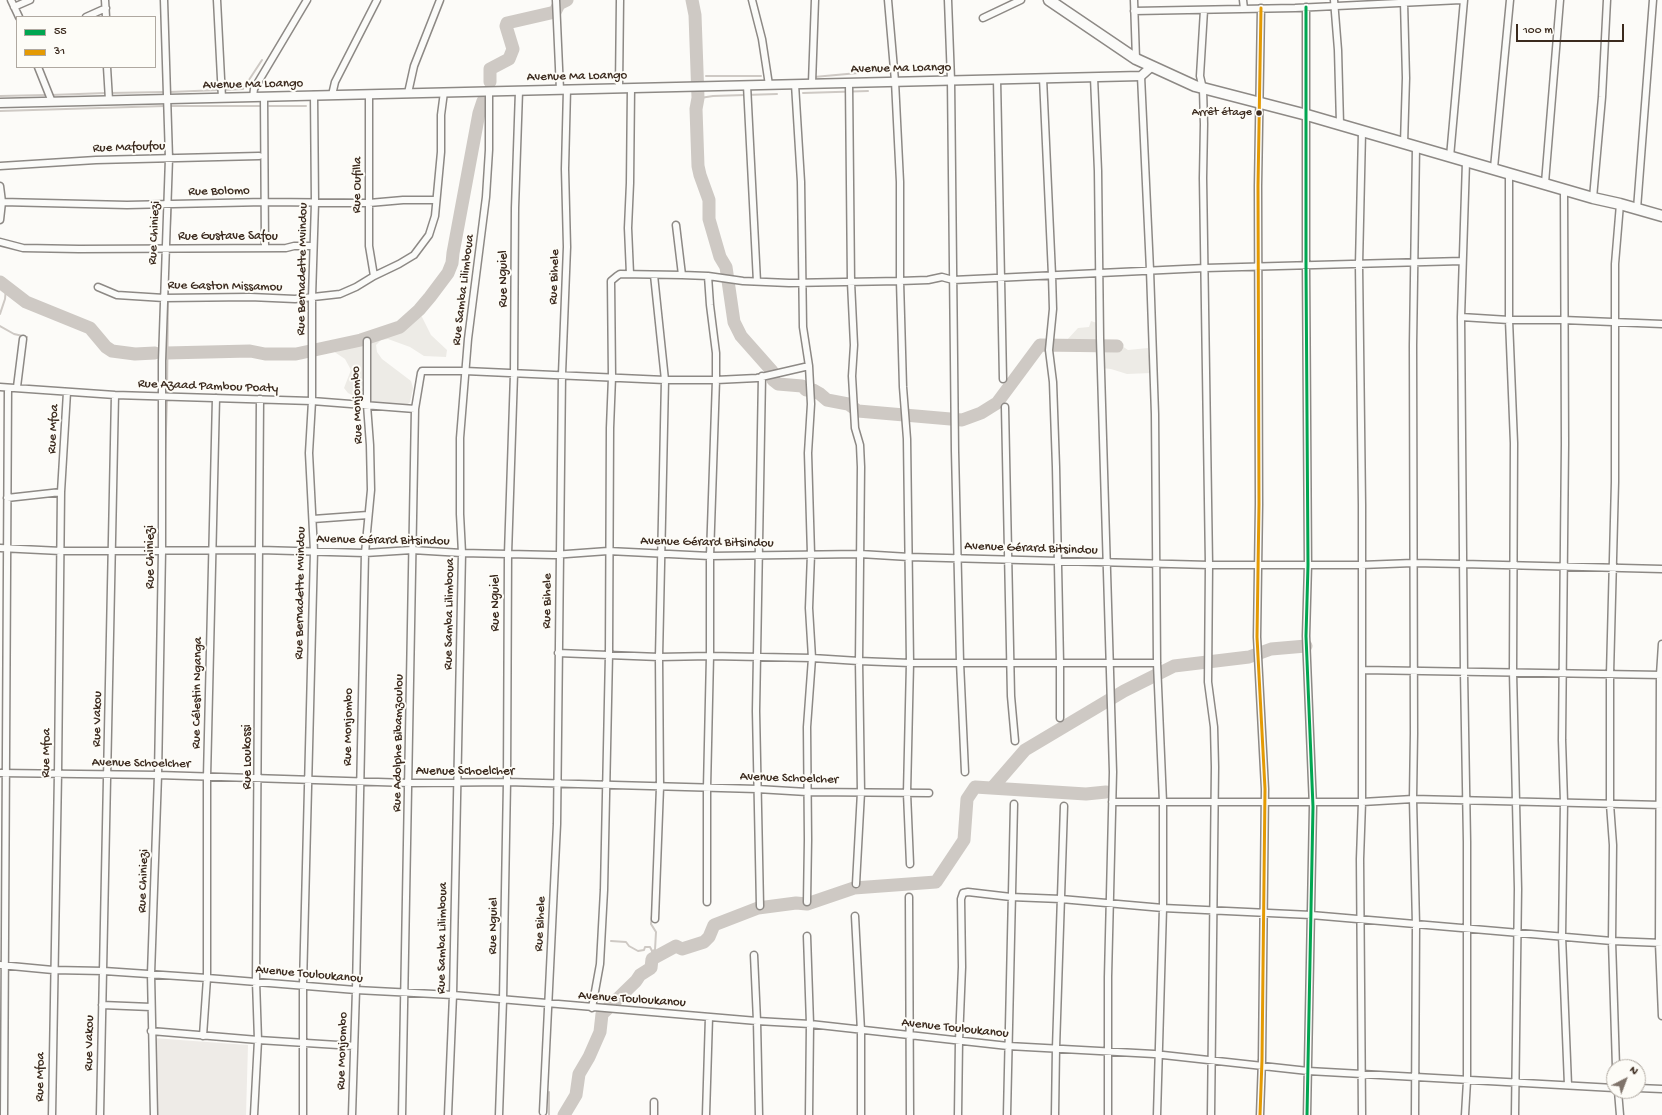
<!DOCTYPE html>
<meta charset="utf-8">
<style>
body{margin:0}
#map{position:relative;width:1662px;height:1115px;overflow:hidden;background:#fcfbf8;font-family:"Gochi Hand",sans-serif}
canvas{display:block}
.legend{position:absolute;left:16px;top:16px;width:140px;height:52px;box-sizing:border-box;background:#fdfcf7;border:1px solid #afa8a0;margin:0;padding:5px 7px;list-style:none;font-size:12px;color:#3b2a1e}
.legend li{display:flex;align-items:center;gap:8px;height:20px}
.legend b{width:20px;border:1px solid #afa8a0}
.north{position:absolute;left:1606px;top:1059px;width:40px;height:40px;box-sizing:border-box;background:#fdfcf7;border:1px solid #afa8a0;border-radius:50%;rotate:42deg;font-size:11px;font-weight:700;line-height:16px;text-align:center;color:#3b2a1e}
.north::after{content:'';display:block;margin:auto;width:14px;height:18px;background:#7f736a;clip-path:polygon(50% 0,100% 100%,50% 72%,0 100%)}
.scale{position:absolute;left:1516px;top:24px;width:108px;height:18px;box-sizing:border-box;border:2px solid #3b2a1e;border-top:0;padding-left:5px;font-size:12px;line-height:14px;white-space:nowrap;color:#3b2a1e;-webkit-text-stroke:3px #fdfcf7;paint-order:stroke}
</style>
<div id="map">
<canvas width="1662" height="1115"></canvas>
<ul class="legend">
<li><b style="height:5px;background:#00a651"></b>55</li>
<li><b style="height:5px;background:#e49a03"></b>31</li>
</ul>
<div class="north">N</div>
<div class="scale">100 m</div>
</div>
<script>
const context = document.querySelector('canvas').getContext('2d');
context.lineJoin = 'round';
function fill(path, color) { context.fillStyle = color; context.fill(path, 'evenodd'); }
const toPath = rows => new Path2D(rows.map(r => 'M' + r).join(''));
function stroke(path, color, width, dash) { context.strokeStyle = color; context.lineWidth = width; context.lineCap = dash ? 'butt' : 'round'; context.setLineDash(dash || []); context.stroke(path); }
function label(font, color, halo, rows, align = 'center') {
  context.font = font + ' "Gochi Hand",sans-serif'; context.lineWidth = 4; context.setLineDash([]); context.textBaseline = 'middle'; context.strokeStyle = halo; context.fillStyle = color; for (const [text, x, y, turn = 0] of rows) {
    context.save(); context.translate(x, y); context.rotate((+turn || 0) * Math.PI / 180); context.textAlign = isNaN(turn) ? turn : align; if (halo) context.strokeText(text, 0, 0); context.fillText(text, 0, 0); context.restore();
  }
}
const built = toPath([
 [153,1038,248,1045,246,1115,152,1115]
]);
const green = toPath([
 [413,315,421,315,431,335,447,350,446,357,424,356,410,347,388,339,381,340,376,345,377,352,382,359,411,381,413,388,410,402,401,412,374,406,348,393,344,388,351,370,345,359,333,351,340,345,398,328],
 [1091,321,1100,324,1100,340,1107,343,1110,349,1119,344,1128,350,1148,348,1151,373,1127,374,1111,369,1101,368,1096,357,1094,344,1081,344,1066,349,1066,341,1078,328,1089,327]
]);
const stream = toPath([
 [706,76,761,76],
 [814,77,858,73],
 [224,90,243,89,262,60],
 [170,92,219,90],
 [110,93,165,92],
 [803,93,868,91],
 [51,95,106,93],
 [0,96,47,95],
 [700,98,713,96,777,94],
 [171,106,260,106],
 [269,106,306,106],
 [0,111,165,106],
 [169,247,171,206],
 [167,287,168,292],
 [0,314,5,299,6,288],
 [0,326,14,334,27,337],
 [167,394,168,300],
 [165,460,167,399],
 [165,474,165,539],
 [611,941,626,942,629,946,638,951,644,950,645,947,650,947,652,951],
 [652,959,652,951,655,950,656,932,651,924,653,907],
 [549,1115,549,1092]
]);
const river = toPath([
 [692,0,695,15,698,98,696,109,698,166,700,175,709,200,709,219,720,257,726,267,734,322,741,336,772,371,773,380,778,384,802,386,806,390,813,390,820,394,827,400,848,404,858,411,962,420,981,413,997,403,1040,345,1117,346],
 [490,82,490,69,509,59,513,49,506,26,507,23,555,12,559,4,567,0],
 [0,282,26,302,90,328,106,347,112,351,135,354,155,353],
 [166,353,250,351,265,354,296,354,361,340,400,327,419,310,430,297,448,273,452,263,453,253,479,113,483,101],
 [992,788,1025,750,1124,691,1174,666,1249,657,1271,649,1306,646],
 [564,1115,576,1095,579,1074,589,1057,600,1032,602,1014,636,981,640,975,651,968,652,959,676,946,682,949,704,942,709,937,714,925,758,908,796,903,807,904,854,888,936,882,964,840,967,799,975,787,1086,794,1106,792]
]);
const minor = toPath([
 [11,0,19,17],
 [105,0,106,17],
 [217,0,222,98],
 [556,0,560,90],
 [752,0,762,39,769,85],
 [888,0,895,81,900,182,900,281,903,387,907,439,910,663,907,793,910,864],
 [948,0,951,80,955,451,960,662,965,772],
 [1134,0,1136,59],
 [1243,0,1244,9],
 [1334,0,1338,50,1340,124],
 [1404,2,1406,78,1404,144],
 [14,7,30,0],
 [1306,7,1306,266,1308,565,1306,636,1313,807,1307,1115],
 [1204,10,1200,76,1203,89,1204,124,1203,178,1209,565,1208,682,1214,727,1215,767,1211,1115],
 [1134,11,1295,8,1461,0],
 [86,17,106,8],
 [983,18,1021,0],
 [38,67,52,102],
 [107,67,109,100],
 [1141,76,1150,270,1155,414,1157,663,1163,802,1163,908,1157,1115],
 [1094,77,1098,171,1100,338,1113,772,1108,977,1108,1115],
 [1043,78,1052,275,1053,309,1049,350,1053,382,1056,467,1060,663,1060,718],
 [997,79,1003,379],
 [812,83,815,0],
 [849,83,851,282,854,345,852,376,855,428,860,445,861,467,859,661,861,792,856,884],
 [795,84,801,182,803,327,809,366,811,404,808,453,811,554,809,608,812,658,807,727,808,840,807,902],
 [747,85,757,282],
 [619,88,620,0],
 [408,93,414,66,440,0],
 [369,94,369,246,374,276],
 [332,95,335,82,377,0],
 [253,97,254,89,307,0],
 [264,97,265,248],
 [1362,132,1359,265,1362,505,1362,802,1360,859,1362,1115],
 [1450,157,1464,0],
 [0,166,96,160,259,156],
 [1494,168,1510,0],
 [1509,173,1509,320,1514,443,1513,672,1518,889,1515,1115],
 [1545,183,1560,0],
 [0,186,2,202],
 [1564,190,1565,444,1562,740,1564,802,1562,936,1568,1085],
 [1593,198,1602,97,1607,0],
 [1637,209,1653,0],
 [0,220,2,202,127,205,265,202,369,203,403,200,436,200],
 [676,225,682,275],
 [0,242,23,248,79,249,286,248,294,246,313,246],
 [630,274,628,228,630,183,631,88],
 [654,275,665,380,659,657,660,787,655,919],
 [98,287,117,295,164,298,250,297,295,299,340,294,356,287,374,276,399,264,414,255,429,235,435,216,441,152,441,115,444,92],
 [1461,317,1509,320,1563,320,1662,324],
 [0,387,115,395,312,401,415,409],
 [17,387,23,339],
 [1005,407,1011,696,1015,741],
 [7,498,61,492],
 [313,519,368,515],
 [0,548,61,551,260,550,365,553,412,550,462,553,553,555,608,551,710,556,860,554,909,557,1209,565,1361,565,1413,563,1463,564,1662,569],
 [1662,644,1660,675,1659,943,1662,1016],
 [558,653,659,657,710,656,812,658,859,661,910,663,1157,663],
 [1363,670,1662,675],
 [0,773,158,775,409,783,507,782,757,789,807,792,929,793],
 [1112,802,1362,802,1413,799,1662,805],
 [909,897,910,1115],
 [707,902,707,788,710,656,710,556,716,380,716,353,710,305,708,276],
 [760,906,756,711,762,376],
 [855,916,861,1031,861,1115],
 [807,936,810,1024,809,1115],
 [754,955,757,1021,759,1115],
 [0,965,53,970,104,971,207,978,356,990,453,995,757,1021,810,1024,1008,1046,1154,1054,1308,1071,1614,1088],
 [102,1005,151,1007],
 [592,1008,600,964,604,890,609,654,610,428,612,377,611,281,617,276,620,274,682,275,708,276,743,281,789,283,900,281,928,280,942,277,953,280,1205,268,1462,261],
 [151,1031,258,1040,354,1046],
 [203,1036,207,978,207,777,216,398],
 [1616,1067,1612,941,1613,845,1610,804,1610,674,1615,482,1615,264,1620,204],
 [1638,1088,1662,1089],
 [1618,1091,1620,1115],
 [654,1102,654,1115],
 [543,1112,557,824,562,374,567,247,565,169,567,89],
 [4,1115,8,388],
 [52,1115,58,773,61,492,67,392],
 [100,1115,115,395],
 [154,1115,151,974,158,775,162,551,162,361,169,158,164,0],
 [254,1115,258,1040,256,981,260,399],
 [303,1115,303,985,314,551,309,453,312,401,312,297,315,203,314,95],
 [352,1115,356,990,365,553,371,490,370,445,367,405,367,341],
 [402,1115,415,409,421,373,422,371,465,371,665,380,716,380,757,378,809,366],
 [448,1115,453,995,462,553,460,514,460,438,468,339,486,197,489,150,489,91],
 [499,1115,503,1000,507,782,508,554,514,374,515,208,519,91],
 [706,1115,709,1017],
 [958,1115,959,1041,962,967,961,899,963,893,968,892,1011,897,1061,899,1163,908,1311,915,1612,941,1662,943],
 [1007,1115,1014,804],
 [1055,1115,1056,1048,1064,806],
 [1260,1115,1262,1060,1265,789,1257,637,1259,504,1258,186,1261,8],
 [1415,1115,1416,925,1413,799,1414,733,1413,345,1416,147],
 [1465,1115,1467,1081,1467,842,1464,672,1461,317,1466,162]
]);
const secondary = toPath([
 [0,103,1141,76,1151,67]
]);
const trunk = toPath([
 [1049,0,1136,59,1195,86,1307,115,1593,198,1620,204,1662,216]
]);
const bus1 = toPath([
 [1306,7,1306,266,1308,565,1306,636,1313,807,1307,1115]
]);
const bus2 = toPath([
 [1260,1115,1262,1060,1265,789,1257,637,1259,504,1258,186,1261,8]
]);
const markers = [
 [1259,113,3.5,"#3b2a1e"]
];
const busNames = [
 ["Arrêt étage",1252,113]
];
const streetNames = [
 ["Avenue Ma Loango",901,69,-1],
 ["Avenue Ma Loango",577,77,-1],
 ["Avenue Ma Loango",253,85,-1],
 ["Rue Mafoufou",129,148,-2],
 ["Rue Oufilla",358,185,-89],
 ["Rue Bolomo",219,192,-1],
 ["Rue Chiniezi",155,233,-87],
 ["Rue Gustave Safou",228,237],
 ["Rue Bernadette Mvindou",303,269,-89],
 ["Rue Bihele",555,277,-88],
 ["Rue Nguiel",504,279,-90],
 ["Rue Gaston Missamou",225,287,1],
 ["Rue Samba Lilimboua",464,290,-83],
 ["Rue Azaad Pambou Poaty",208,387,2],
 ["Rue Monjombo",358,405,-92],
 ["Rue Mfoa",54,429,-87],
 ["Avenue Gérard Bitsindou",383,541,1],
 ["Avenue Gérard Bitsindou",707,543,1],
 ["Avenue Gérard Bitsindou",1031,549,2],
 ["Rue Chiniezi",151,557,-90],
 ["Rue Bernadette Mvindou",301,593,-89],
 ["Rue Bihele",548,601,-89],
 ["Rue Nguiel",496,603,-90],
 ["Rue Samba Lilimboua",450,614,-89],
 ["Rue Célestin Nganga",198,693,-89],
 ["Rue Vakou",98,719,-89],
 ["Rue Monjombo",349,727,-89],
 ["Rue Adolphe Bibamzoulou",399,743,-89],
 ["Rue Mfoa",47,753,-89],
 ["Rue Loukossi",248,757,-90],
 ["Avenue Schoelcher",141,764,1],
 ["Avenue Schoelcher",465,772],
 ["Avenue Schoelcher",789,779,2],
 ["Rue Chiniezi",144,881,-88],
 ["Rue Bihele",541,924,-87],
 ["Rue Nguiel",494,926,-89],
 ["Rue Samba Lilimboua",443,938,-89],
 ["Avenue Touloukanou",309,975,5],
 ["Avenue Touloukanou",632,1000,4],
 ["Avenue Touloukanou",955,1029,6],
 ["Rue Vakou",90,1043,-89],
 ["Rue Monjombo",343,1051,-88],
 ["Rue Mfoa",41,1077,-89]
];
fill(built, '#eeebe7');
fill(green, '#edebe6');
stroke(stream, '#cec9c4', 2);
stroke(river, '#cec9c4', 13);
stroke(minor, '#8d8985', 9);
stroke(secondary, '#8d8985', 11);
stroke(trunk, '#8d8985', 13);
stroke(minor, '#fbfbf9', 6);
stroke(secondary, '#fbfbf9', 8);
stroke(trunk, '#fbfbf9', 10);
stroke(bus1, '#00a651', 3);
stroke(bus2, '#e49a03', 3);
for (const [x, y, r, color] of markers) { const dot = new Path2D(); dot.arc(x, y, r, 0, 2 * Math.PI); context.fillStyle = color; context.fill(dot); stroke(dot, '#fdfcf7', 1.5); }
label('12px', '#3b2a1e', '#fdfcf7', busNames, 'right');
label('13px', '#3b2a1e', '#fdfcf7', streetNames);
</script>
